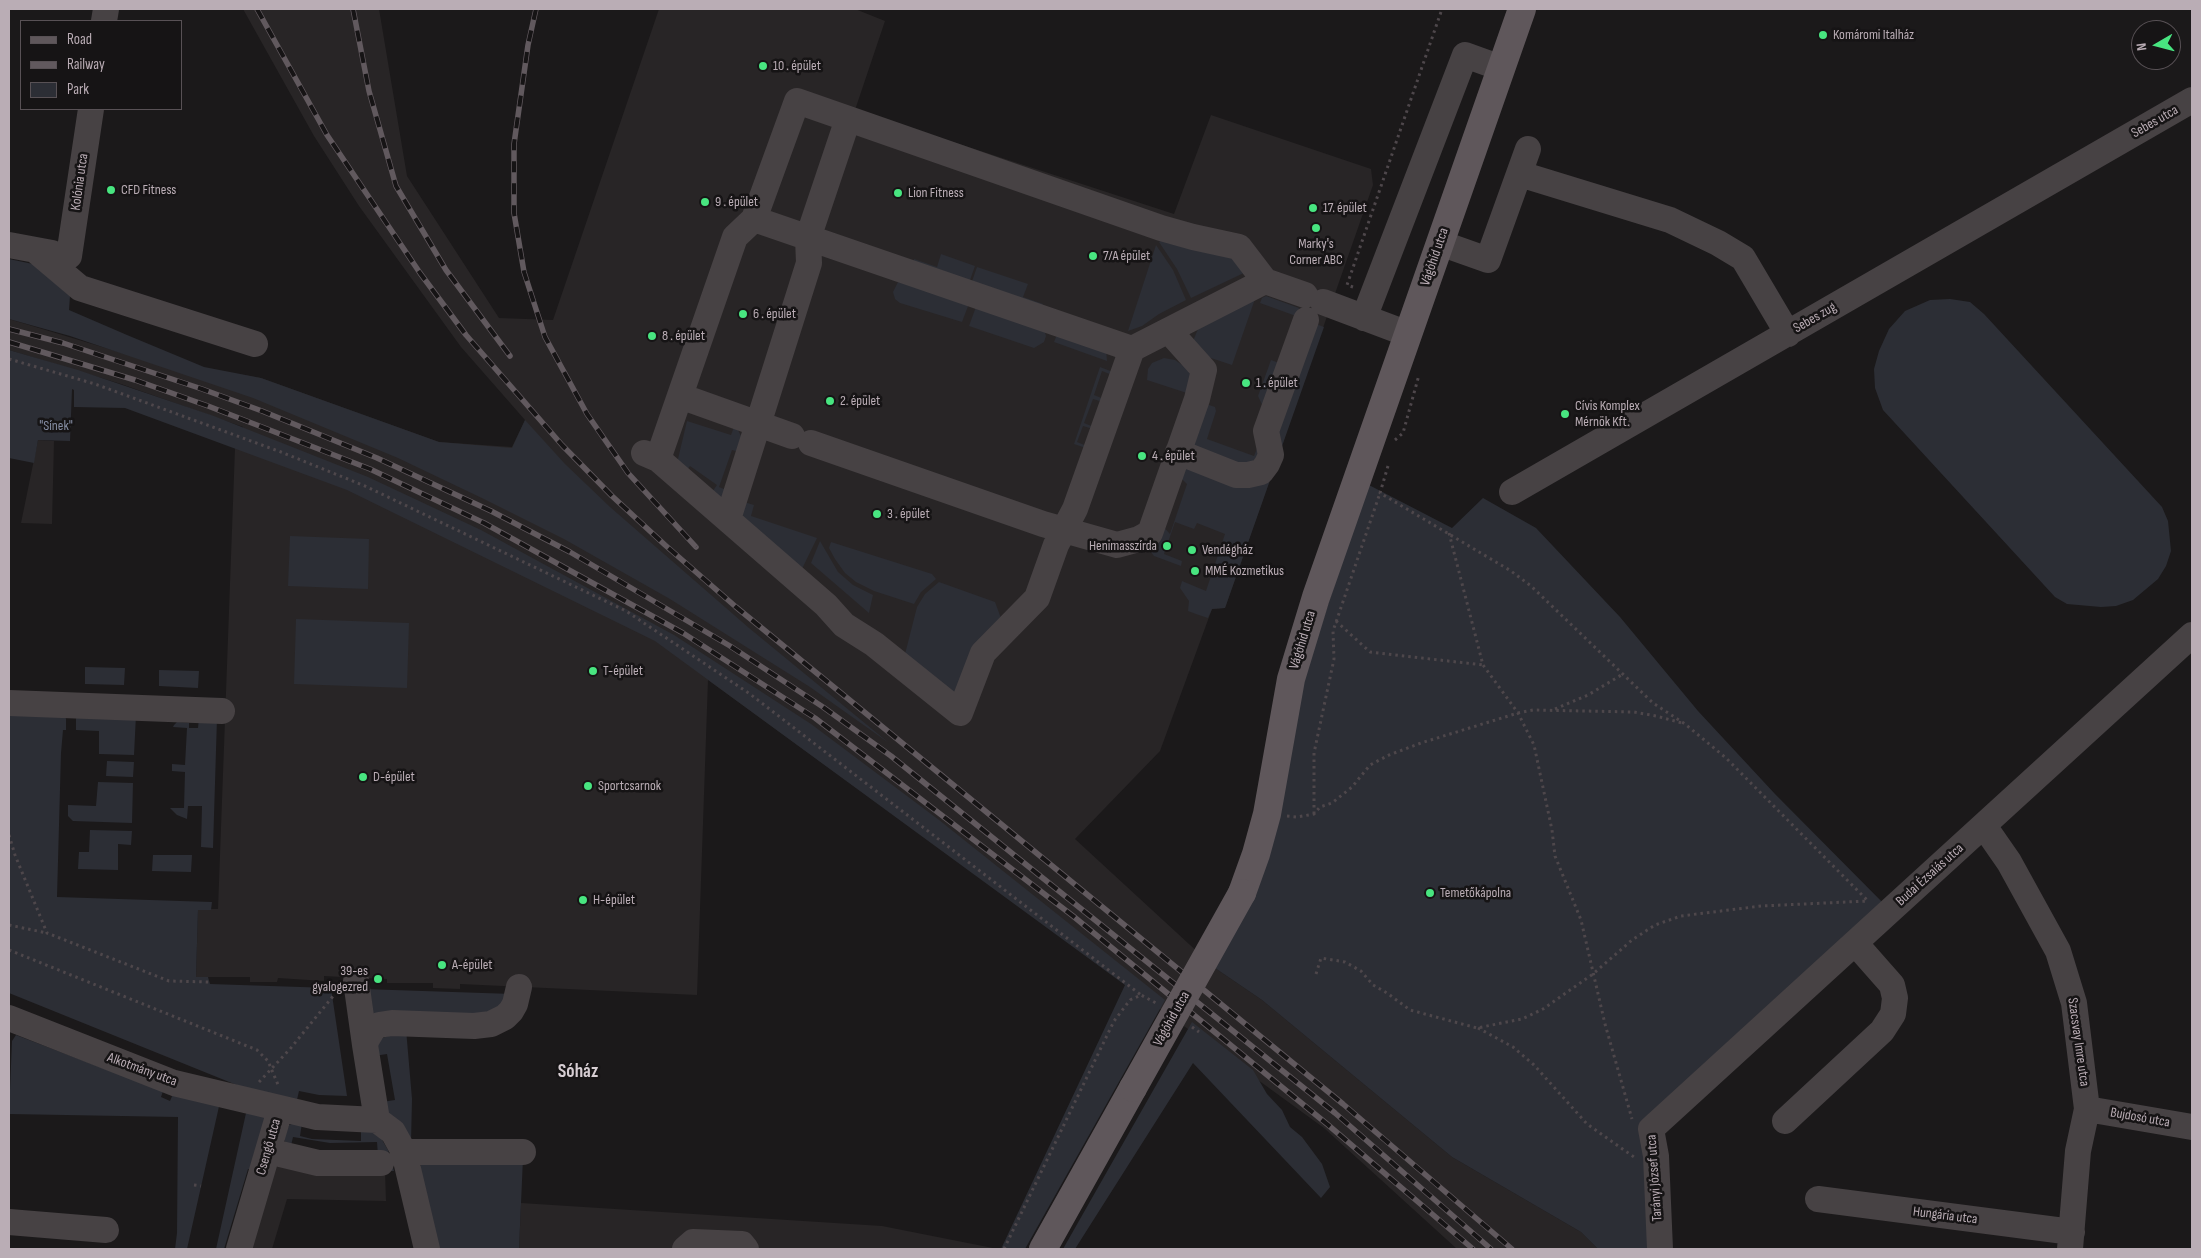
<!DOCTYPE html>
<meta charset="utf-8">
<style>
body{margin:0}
#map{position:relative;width:2201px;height:1258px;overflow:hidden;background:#1b191a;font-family:"Sofia Sans Condensed",sans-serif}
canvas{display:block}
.frame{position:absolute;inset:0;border:10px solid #baadb5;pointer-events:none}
.legend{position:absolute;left:20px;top:20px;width:162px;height:90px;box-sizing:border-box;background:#161415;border:1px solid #585155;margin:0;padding:6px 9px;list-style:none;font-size:15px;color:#baadb5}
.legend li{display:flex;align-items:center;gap:10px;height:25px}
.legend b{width:25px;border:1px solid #585155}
.north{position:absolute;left:2131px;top:20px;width:50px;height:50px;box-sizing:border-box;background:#161415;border:1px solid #585155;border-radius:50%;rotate:262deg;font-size:14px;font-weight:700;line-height:20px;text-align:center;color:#baadb5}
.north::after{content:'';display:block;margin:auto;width:18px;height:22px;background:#48e580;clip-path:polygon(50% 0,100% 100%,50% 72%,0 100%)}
</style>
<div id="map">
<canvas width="2201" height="1258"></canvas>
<div class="frame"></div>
<ul class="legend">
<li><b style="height:6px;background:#5f575b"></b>Road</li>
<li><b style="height:6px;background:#61595e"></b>Railway</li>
<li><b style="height:14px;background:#2c2e35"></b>Park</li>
</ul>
<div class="north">N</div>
</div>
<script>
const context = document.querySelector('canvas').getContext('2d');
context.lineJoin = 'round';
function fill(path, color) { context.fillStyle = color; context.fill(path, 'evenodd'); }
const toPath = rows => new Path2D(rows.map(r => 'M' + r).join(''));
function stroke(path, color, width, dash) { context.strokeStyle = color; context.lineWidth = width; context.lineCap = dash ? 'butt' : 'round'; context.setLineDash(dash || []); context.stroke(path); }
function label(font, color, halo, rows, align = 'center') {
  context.font = font + ' "Sofia Sans Condensed",sans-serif'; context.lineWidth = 5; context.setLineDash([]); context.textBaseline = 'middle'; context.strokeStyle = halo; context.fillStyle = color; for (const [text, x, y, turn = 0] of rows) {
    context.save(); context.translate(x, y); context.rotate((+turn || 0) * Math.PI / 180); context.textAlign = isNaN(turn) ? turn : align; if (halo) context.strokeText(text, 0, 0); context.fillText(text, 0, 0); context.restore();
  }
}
const built = toPath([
 [243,9,379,9,407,176,499,318,553,320,659,9,855,9,885,21,855,110,1174,214,1211,115,1371,169,1373,185,1225,608,1212,609,1160,751,1075,839,1215,968,1262,1000,1452,1157,1581,1232,1598,1249,1457,1249,1324,1128,708,680,697,995,460,984,460,989,433,988,433,983,387,983,387,979,342,977,324,976,324,981,278,978,277,982,250,982,250,977,196,977,198,909,218,909,235,448,243,427,121,384,9,350,9,319,129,355,261,378,439,442,512,447,525,420,461,347,359,206,314,136],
 [38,440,54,441,52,524,21,523],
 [272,1166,385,1171,386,1201,287,1199,272,1249,245,1249],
 [521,1203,882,1226,998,1249,519,1249]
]);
const green = toPath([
 [1164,239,1236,259,1248,271,1191,298,1177,269,1159,242],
 [1156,245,1173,270,1186,300,1159,314,1142,326,1128,331],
 [941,254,975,266,969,283,913,263,914,259,937,267],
 [9,259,33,264,70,296,69,310,127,335,204,367,261,378,439,442,512,448,525,420,565,464,610,507,749,628,889,743,810,687,670,599,564,539,486,500,398,458,253,398,70,336,9,319],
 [977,267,1028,284,1023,297,1043,304,1042,308,971,284],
 [898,282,970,301,962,322,900,303,895,299,893,292],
 [1266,296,1299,308,1296,316,1260,303,1262,298],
 [1255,299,1232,365,1199,354,1193,341,1198,329],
 [1950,299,1970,302,1984,314,2162,507,2168,521,2171,551,2166,566,2158,579,2133,600,2116,606,2101,607,2067,604,2055,597,1883,410,1875,388,1874,369,1879,351,1889,329,1905,311,1930,300],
 [977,304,1044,329,1046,336,1044,342,1034,348,969,326],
 [1311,322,1324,327,1225,608,1212,609,1208,618,1196,614,1188,611,1189,601,1180,588,1182,581,1206,591,1225,534,1197,523,1194,529,1175,522,1164,554,1182,561,1181,566,1154,556,1145,544,1160,523,1170,534,1187,484,1176,473,1183,466,1231,479,1274,444],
 [1061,333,1106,348,1107,361,1054,342,1056,337],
 [9,350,78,370,214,416,368,477,481,530,674,635,811,724,939,820,1165,1000,1025,1249,1001,1249,1125,985,655,641,347,490,125,408,74,407,74,390,72,389,70,441,38,440,34,463,9,458],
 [1164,358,1175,360,1185,367,1192,376,1193,395,1147,380,1148,369,1152,363],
 [1271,360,1282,364,1265,411,1258,396],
 [1100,367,1113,372,1112,375,1102,371,1094,395,1104,399,1103,402,1093,399,1084,423,1094,427,1093,429,1083,426,1077,442,1087,446,1086,448,1074,444],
 [1203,403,1215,407,1216,411,1207,439,1254,456,1262,436,1265,445,1247,471,1192,447],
 [687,421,731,435,735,424,744,442,743,453,732,450,719,487,729,491,727,495,719,498,710,495,717,485,690,466,683,475,677,463],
 [1367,484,1452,528,1483,498,1536,528,1620,617,1698,711,1775,794,1891,911,1668,1115,1656,1156,1660,1249,1598,1249,1581,1232,1452,1157,1262,1000,1215,968,1303,682],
 [744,502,754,505,751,516,817,538,799,575,741,528],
 [290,536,369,539,368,589,288,586],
 [820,541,838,572,853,585,873,595,869,613,811,563],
 [831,542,932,574,936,579,921,592,914,604,874,591,856,582,845,573,835,559,829,548],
 [939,582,995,602,1002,621,955,697,904,658,917,607,925,594],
 [296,619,409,623,407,688,294,684],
 [85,667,125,668,124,685,85,684],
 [159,670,199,671,198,688,159,686],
 [9,711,64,713,66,719,66,730,63,730,61,753,57,897,212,902,211,910,198,910,196,977,208,977,210,984,331,988,347,1096,319,1095,299,1091,296,1104,249,1090,9,993],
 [76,713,136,715,134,755,99,754,99,731,76,730],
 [199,718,217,718,213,848,201,847,202,806,188,806,187,819,177,815,170,808,184,808,185,772,172,771,172,764,185,765,187,728,173,727,174,725,177,722,189,723,189,728,198,728],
 [107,761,134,762,133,777,106,776],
 [98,782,133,783,132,823,73,821,68,816,68,805,96,806],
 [90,830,132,831,131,845,118,844,118,870,78,869,79,852,89,852],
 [153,855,192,855,191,872,152,871],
 [363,989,513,994,500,1013,377,1015,373,1013],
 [1192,1022,1253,1070,1267,1094,1282,1110,1290,1127,1302,1137,1322,1164,1330,1187,1321,1198,1193,1063,1075,1249,1063,1249],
 [406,1029,412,1099,411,1143,388,1115,382,1102,395,1100,387,1054,374,1056,375,1041],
 [16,1035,163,1091,161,1097,170,1101,175,1089,220,1102,187,1249,175,1249,177,1233,178,1117,9,1114,12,1041],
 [248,1104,265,1115,256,1171,248,1169,224,1249,216,1249],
 [294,1123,302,1123,300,1136,312,1139,361,1141,361,1131,373,1132,381,1138,388,1150,394,1171,385,1171,378,1156,377,1142,330,1143,293,1137,290,1150,283,1138,289,1125],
 [523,1158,519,1249,434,1249,418,1170,422,1163]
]);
const path = toPath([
 [1353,287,1347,285,1442,9],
 [9,359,95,384,281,452,365,486,626,611,750,694,1141,995],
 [1395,440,1403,433,1419,375],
 [1388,466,1380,493,1511,571,1531,586,1653,703,1685,724,1726,758,1867,900],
 [1449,533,1483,665,1518,713,1534,745,1552,830,1555,856,1581,920,1605,1024,1632,1119],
 [1336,621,1370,652,1483,665],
 [1555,709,1588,695,1623,674],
 [1314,814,1314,753,1334,659,1333,631,1380,493],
 [1287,816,1297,817,1314,814,1320,807,1332,803,1352,787,1370,765,1389,755,1421,743,1518,713,1533,710,1634,712,1656,716,1682,723],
 [9,835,15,855,47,933,169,981,210,982],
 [9,925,47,933],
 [9,950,257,1050,268,1061,279,1087],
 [1316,974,1321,958,1345,962,1361,971,1373,985,1387,993,1410,1010,1477,1028,1522,1019,1543,1009,1593,974,1632,940,1655,925,1681,916,1761,906,1868,901],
 [1192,1027,1199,1032],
 [1478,1028,1513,1047,1534,1065,1587,1124,1634,1157],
 [259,1082,290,1049,334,995],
 [194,1185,201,1186],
 [1004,1249,1114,1021,1130,1000,1141,995,1156,1003]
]);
const minor = toPath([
 [104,21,106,9],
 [1520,174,1670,220,1718,243,1743,258,1788,334],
 [754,219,1132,349],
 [1440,243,1488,260,1528,149],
 [9,245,52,253],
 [35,250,80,288,255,344],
 [69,256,91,109],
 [1323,302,1408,334],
 [1364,318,1465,55,1501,68],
 [680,396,792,436],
 [811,443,1043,524,1117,545,1139,539,1150,533,1197,399,1204,370,1169,331],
 [1178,452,1236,475,1248,475,1261,472,1267,464,1271,455,1266,431,1306,320],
 [644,453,658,459,826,605,844,625,874,644,960,713,983,653,1037,598,1056,545,1075,509,1132,349,1265,281],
 [658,459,735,237,754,219,797,101,1161,228,1193,237,1239,247,1265,281,1305,295],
 [1512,492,2192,100],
 [728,519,809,263,808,238,848,119],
 [9,703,222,711],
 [1984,826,2009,862,2058,951,2074,1003,2087,1109,2078,1151,2070,1249],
 [356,981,365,1045],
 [9,1018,174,1083,317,1117,377,1120,393,1132,404,1152,427,1249],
 [2087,1109,2192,1127],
 [377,1120,365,1045,367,1039,373,1029,379,1025,392,1023,474,1026,491,1024,505,1017,511,1011,515,1004,519,987],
 [1785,1121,1882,1031,1893,1014,1895,998,1892,985,1855,943],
 [268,1151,318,1163,381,1163],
 [404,1152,523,1152],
 [1818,1199,2072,1232],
 [9,1222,106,1230],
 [239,1249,280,1110],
 [685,1249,693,1242,742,1244,746,1249],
 [1660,1249,1656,1156,1651,1129,2192,635]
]);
const major = toPath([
 [1242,893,1256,854,1267,814,1291,679,1316,597,1522,9],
 [1043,1249,1133,1088]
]);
const rail = toPath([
 [257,9,327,135,420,273,466,335,562,445,612,496,665,545,736,607,1343,1104,1512,1249],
 [353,9,369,91,396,186,446,270,510,356],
 [536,9,528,45,514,144,514,213,524,272,545,337,587,414,628,473,696,547],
 [9,329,63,343,202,389,262,411,377,458,491,511,570,552,730,646,823,707,891,756,1335,1113,1491,1249],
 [9,342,135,380,208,406,370,469,484,523,683,633,815,718,1073,916,1327,1124,1473,1249]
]);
const majorBridge = toPath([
 [1133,1088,1242,893]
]);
const markers = [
 [1823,35,5,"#48e580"],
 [763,66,5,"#48e580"],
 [111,190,5,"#48e580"],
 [898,193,5,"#48e580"],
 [705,202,5,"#48e580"],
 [1313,208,5,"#48e580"],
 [1316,228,5,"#48e580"],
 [1093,256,5,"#48e580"],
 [743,314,5,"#48e580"],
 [652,336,5,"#48e580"],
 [1246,383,5,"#48e580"],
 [830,401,5,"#48e580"],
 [1565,414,5,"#48e580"],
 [1142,456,5,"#48e580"],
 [877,514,5,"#48e580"],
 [1167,546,5,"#48e580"],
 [1192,550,5,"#48e580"],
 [1195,571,5,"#48e580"],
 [593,671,5,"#48e580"],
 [363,777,5,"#48e580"],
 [588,786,5,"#48e580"],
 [1430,893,5,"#48e580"],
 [583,900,5,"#48e580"],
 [442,965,5,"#48e580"],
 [378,979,5,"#48e580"]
];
const poiNames = [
 ["Komáromi Italház",1833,35],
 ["10 . épület",773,66],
 ["CFD Fitness",121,190],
 ["Lion Fitness",908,193],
 ["9 . épület",715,202],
 ["17. épület",1323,208],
 ["Marky's",1316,244,"center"],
 ["Corner ABC",1316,260,"center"],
 ["7/A épület",1103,256],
 ["6 . épület",753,314],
 ["8 . épület",662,336],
 ["1 . épület",1256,383],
 ["2. épület",840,401],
 ["Cívis Komplex",1575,406],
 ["Mérnök Kft.",1575,422],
 ["4 . épület",1152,456],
 ["3 . épület",887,514],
 ["Henimasszírda",1157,546,"right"],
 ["Vendégház",1202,550],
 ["MMÉ Kozmetikus",1205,571],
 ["T-épület",603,671],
 ["D-épület",373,777],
 ["Sportcsarnok",598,786],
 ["Temetőkápolna",1440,893],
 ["H-épület",593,900],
 ["A-épület",452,965],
 ["39-es",368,971,"right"],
 ["gyalogezred",368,987,"right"]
];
const streetNames = [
 ["Sebes utca",2155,122,-30],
 ["Kolónia utca",80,182,-82],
 ["Vágóhíd utca",1435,257,-71],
 ["Sebes zug",1815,318,-30],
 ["Vágóhíd utca",1303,640,-73],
 ["Budai Ézsaiás utca",1930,875,-42],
 ["Vágóhíd utca",1172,1019,-61],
 ["Szacsvay Imre utca",2078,1042,82],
 ["Alkotmány utca",142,1070,20],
 ["Bujdosó utca",2140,1118,10],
 ["Csengő utca",269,1147,-74],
 ["Tarányi József utca",1655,1178,-94],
 ["Hungária utca",1945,1216,7]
];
const parkNames = [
 ["\"Sínek\"",56,426]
];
const districtNames = [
 ["Sóház",578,1072]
];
fill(built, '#282526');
fill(green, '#2c2e35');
stroke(path, '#4e474b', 3, [2.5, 4]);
stroke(minor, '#474244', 26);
stroke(major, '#5f575b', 28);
stroke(rail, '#61595e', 5.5);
stroke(rail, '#161415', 4, [11]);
stroke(majorBridge, '#5f575b', 28);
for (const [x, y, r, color] of markers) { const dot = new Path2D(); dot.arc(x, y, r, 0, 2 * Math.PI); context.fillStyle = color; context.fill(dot); stroke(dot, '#161415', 2); }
label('14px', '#baadb5', '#161415', poiNames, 'left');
label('14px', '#baadb5', '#161415', streetNames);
label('14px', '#858da3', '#161415', parkNames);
label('bold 19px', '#d6cdd2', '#161415', districtNames);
</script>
